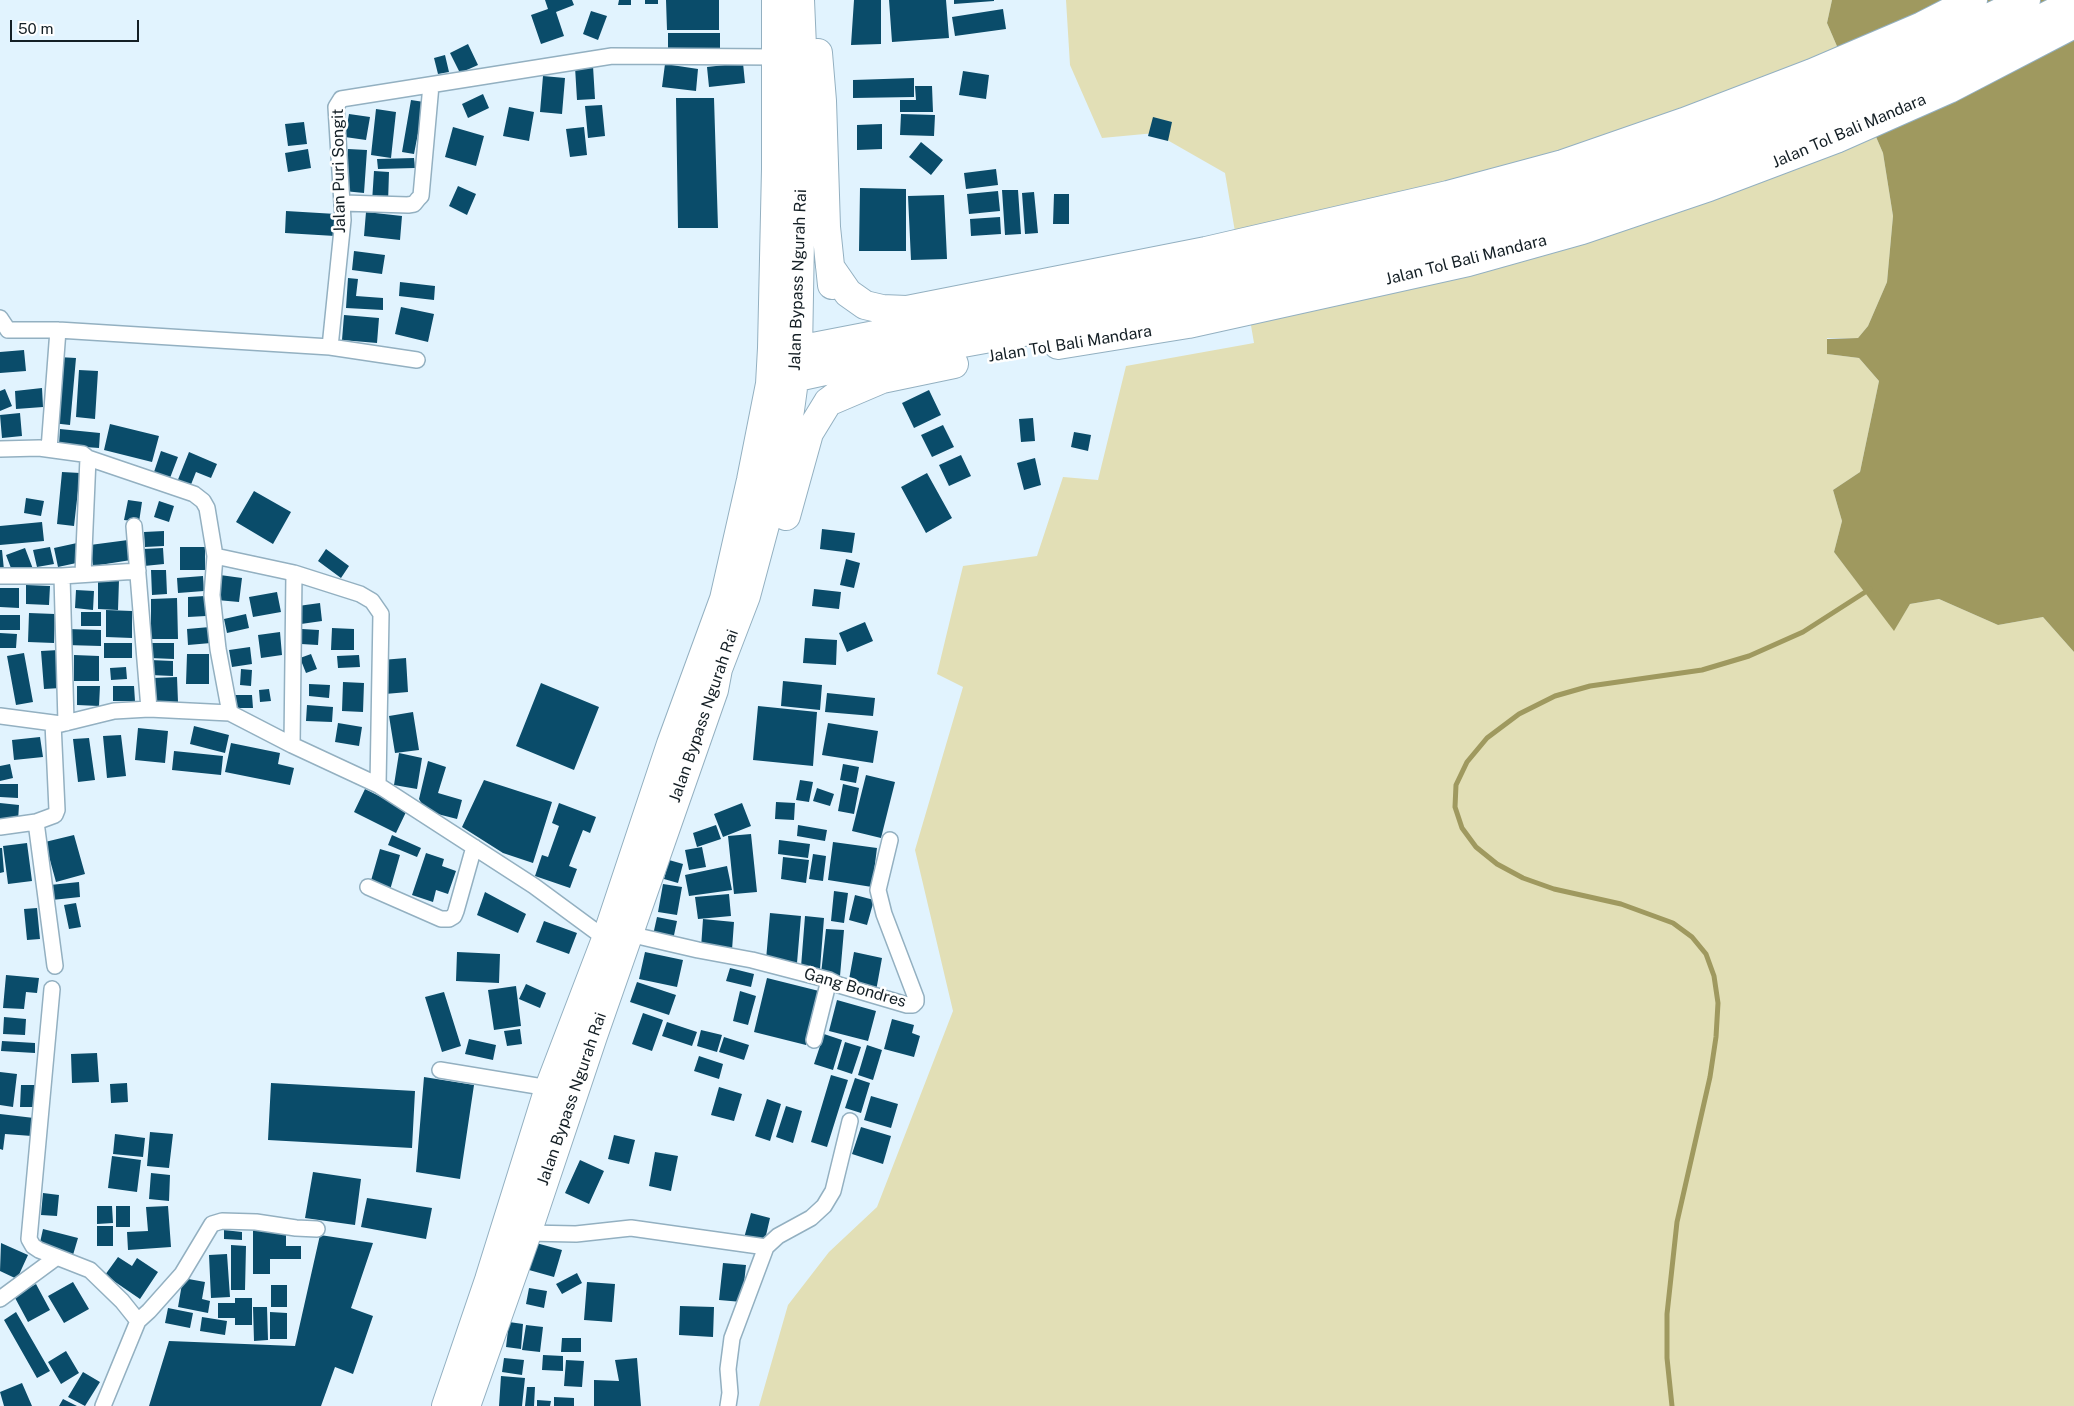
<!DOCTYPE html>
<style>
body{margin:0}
#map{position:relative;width:2074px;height:1406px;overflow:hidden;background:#e1f3fe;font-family:"Public Sans",sans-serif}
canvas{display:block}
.scale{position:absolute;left:10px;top:20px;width:129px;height:22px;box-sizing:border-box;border:2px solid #141f25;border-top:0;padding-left:6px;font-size:15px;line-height:18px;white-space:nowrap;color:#141f25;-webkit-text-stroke:4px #fff;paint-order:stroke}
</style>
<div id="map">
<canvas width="2074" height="1406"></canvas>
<div class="scale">50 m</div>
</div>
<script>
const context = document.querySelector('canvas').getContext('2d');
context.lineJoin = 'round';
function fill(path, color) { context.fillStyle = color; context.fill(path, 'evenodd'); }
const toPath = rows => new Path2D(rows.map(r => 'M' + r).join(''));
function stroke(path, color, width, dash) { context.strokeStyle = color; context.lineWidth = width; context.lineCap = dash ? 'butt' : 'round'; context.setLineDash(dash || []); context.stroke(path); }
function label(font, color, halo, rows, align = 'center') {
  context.font = font + ' "Public Sans",sans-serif'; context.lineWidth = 5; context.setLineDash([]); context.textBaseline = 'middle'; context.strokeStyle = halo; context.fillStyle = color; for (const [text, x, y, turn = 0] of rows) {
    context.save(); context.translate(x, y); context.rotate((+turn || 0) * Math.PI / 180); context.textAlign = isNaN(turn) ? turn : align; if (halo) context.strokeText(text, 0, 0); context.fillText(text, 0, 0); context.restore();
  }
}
const green = toPath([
 [1066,0,1832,0,1827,23,1883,153,1893,216,1887,282,1868,326,1858,338,1827,338,1827,354,1859,358,1879,381,1860,472,1833,490,1842,521,1834,552,1894,630,1910,604,1939,599,1998,625,2043,617,2074,652,2074,1406,759,1406,788,1305,829,1252,877,1207,953,1011,915,850,963,687,937,674,963,566,1037,556,1063,477,1098,480,1126,366,1254,343,1225,173,1155,133,1102,138,1070,65]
]);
const water = toPath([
 [1832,0,2074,0,2074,652,2043,617,1998,625,1939,599,1910,604,1894,631,1834,552,1842,521,1833,490,1860,472,1879,381,1859,358,1827,354,1827,339,1858,338,1868,326,1887,282,1893,216,1883,153,1827,23]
]);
const stream = toPath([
 [1672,1406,1667,1358,1667,1314,1677,1222,1710,1077,1716,1037,1718,1003,1714,976,1706,954,1692,937,1673,923,1621,904,1554,889,1523,878,1497,864,1476,847,1462,828,1455,807,1456,785,1467,762,1487,738,1519,714,1555,696,1590,686,1702,670,1749,656,1803,632,1870,589]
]);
const building = toPath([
 [545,0,572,0,574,5,556,12,564,36,541,44,531,15,548,9],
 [619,0,631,0,631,5,618,5],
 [645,0,658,0,658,4,645,4],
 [666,0,719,0,719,30,667,30],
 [854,0,881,0,881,44,851,45],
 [889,0,946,0,949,38,892,42],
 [954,0,994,0,994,1,954,4],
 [1003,9,1006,29,955,36,952,17],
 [591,11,607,16,598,40,583,34],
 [668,33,720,33,720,49,668,49],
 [468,44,478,65,460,73,450,53],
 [445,55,449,72,438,74,434,58],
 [743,63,745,83,709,87,707,67],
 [665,64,698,69,696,91,662,87],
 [593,66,595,99,577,100,575,67],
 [963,71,989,75,986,99,959,95],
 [543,76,565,78,562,114,540,112],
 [914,78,914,97,853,98,853,80],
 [915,86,932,86,933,112,900,112,900,100,916,100],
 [483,94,489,108,468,118,462,104],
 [676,98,714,98,718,228,678,228],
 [411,100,424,102,414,154,402,152],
 [602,105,605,136,588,138,585,106],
 [509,107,534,112,529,141,503,136],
 [376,109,396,112,391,158,371,155],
 [349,114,370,117,366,140,345,137],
 [901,114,935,115,934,136,900,135],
 [1153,117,1172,122,1168,141,1148,136],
 [304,122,307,144,288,146,285,124],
 [882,124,882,149,857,150,857,125],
 [453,127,484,136,476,166,445,157],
 [584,127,587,155,570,157,566,129],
 [921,142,943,160,931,175,909,157],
 [308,149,311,168,288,172,285,153],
 [348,149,367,150,364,193,344,191],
 [414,158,415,168,378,169,377,159],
 [996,169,998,185,966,189,964,173],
 [374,171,389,172,388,203,372,202],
 [458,186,476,194,467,215,449,206],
 [860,188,906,189,906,251,859,251],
 [1002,190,1018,190,1021,234,1005,235],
 [998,191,1000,211,969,214,967,194],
 [1034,192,1038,233,1025,234,1022,193],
 [1054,194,1069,194,1069,224,1053,224],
 [944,195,947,259,911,260,908,196],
 [286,211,336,214,335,236,285,233],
 [366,212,402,216,400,240,364,236],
 [1000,217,1001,234,971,236,970,219],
 [354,251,385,255,382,274,352,270],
 [348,278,358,279,356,296,383,298,383,310,346,308],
 [400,282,435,286,434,300,399,296],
 [401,307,434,314,428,342,395,334],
 [344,315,379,318,377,343,342,340],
 [24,350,26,371,0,373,0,352],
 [58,357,76,358,70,425,52,423],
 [79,370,98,371,95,419,76,417],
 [42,388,43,407,16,409,15,391],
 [5,389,12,406,0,411,0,391],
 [929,390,941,415,914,428,902,403],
 [20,413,22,436,2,438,0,415],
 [1033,418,1035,441,1021,442,1019,419],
 [110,424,159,436,152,462,104,450],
 [943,425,954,447,932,457,921,435],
 [60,429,100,433,99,448,59,445],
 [1074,432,1091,435,1088,451,1071,447],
 [161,451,178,457,170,478,154,472],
 [189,452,217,464,211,478,196,472,190,487,177,482],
 [961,455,971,476,949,486,939,465],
 [1035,458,1041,485,1024,490,1017,463],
 [62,472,80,473,74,526,57,524],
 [927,473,952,518,926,533,901,487],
 [254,491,291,512,273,544,236,522],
 [26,498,44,501,41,516,24,513],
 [128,500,142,502,139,522,124,520],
 [159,501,174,506,169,522,154,517],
 [42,522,44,541,0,545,0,526],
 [822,529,855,533,852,553,820,549],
 [164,531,164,546,145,547,144,532],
 [128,540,131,560,93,566,90,545],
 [77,543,81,562,58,567,54,548],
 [50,547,54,564,37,567,33,550],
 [180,547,205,547,205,570,180,570],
 [25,548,33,569,14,576,6,555],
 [163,548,164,564,144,566,143,549],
 [326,549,349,566,341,578,318,561],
 [0,550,2,550,4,570,0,570],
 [846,559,860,563,854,588,840,585],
 [151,570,166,570,167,594,152,595],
 [220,575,242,578,239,602,217,600],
 [203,576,204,591,178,593,177,578],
 [98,579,119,580,118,610,98,609],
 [26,585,50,586,49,605,26,604],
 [0,588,19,588,19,608,0,607],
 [814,589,841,592,839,609,812,606],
 [76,590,94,591,93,610,75,608],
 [277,592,281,612,253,617,249,597],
 [205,596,206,616,188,617,188,597],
 [177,598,178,639,151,639,151,599],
 [320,603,322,621,301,624,298,606],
 [106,610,132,611,132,638,106,637],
 [81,612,101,612,101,626,81,626],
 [29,613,55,614,54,643,28,642],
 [246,614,249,628,227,633,224,619],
 [0,615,20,615,20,630,0,630],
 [865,622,873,641,847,652,839,633],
 [210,627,211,643,188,645,187,629],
 [332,628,354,629,354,650,331,650],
 [67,629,101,630,101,646,66,645],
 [302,629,319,630,318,645,301,644],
 [280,632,282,655,261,658,258,635],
 [0,633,17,634,16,648,0,648],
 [805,638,837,640,836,665,803,663],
 [104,643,132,643,132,658,104,658],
 [150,643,174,643,174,659,150,658],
 [250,647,252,664,232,667,229,650],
 [59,650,61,688,44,689,41,651],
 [24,653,33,702,16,705,7,656],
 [187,654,209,654,209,684,186,684],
 [311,654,317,669,306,673,300,658],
 [74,655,99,656,99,681,74,681],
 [359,655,360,667,338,668,337,656],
 [406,658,408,692,385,694,382,660],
 [150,660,173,661,173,676,150,675],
 [126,667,127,679,111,680,110,668],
 [241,669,252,670,251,686,240,685],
 [177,677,178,702,154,703,153,678],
 [783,681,822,685,820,710,781,706],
 [343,682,364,683,363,712,342,711],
 [541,683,599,707,574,770,516,746],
 [309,684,330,685,329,698,309,696],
 [77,686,100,686,99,706,77,705],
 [113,686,134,686,135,701,113,701],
 [269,689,271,701,260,702,259,690],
 [827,693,875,698,873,716,825,712],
 [235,695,252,695,253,708,236,708],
 [307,705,333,707,332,722,306,721],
 [758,706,817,712,813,766,753,760],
 [413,712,419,750,395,753,389,716],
 [338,723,362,727,359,746,335,742],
 [828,723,878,731,873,763,822,755],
 [194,726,229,735,225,753,190,744],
 [138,728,168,731,165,763,135,760],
 [121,735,126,776,107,778,103,736],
 [40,737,43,757,14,760,12,740],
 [89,738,95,780,78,782,73,739],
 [231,743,280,753,278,764,294,768,290,785,225,772],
 [174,751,223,756,221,775,172,770],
 [399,753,422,758,417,789,394,785],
 [428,761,446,767,438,793,462,800,457,819,426,811,419,799],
 [10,764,13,778,0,781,0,766],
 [843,764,859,767,856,783,840,780],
 [866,775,895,782,881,838,852,831],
 [484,780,552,802,533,863,503,853,462,827],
 [800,780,813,782,809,802,796,800],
 [0,784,18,784,18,798,0,797],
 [843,784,859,788,854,814,838,811],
 [817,788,834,794,830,806,813,801],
 [365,789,407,810,396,833,354,812],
 [776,802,795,803,794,820,775,819],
 [0,803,19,805,18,821,0,820],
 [559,803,596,817,590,833,583,830,569,866,577,869,570,888,535,876,542,855,548,857,559,826,552,823],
 [742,803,751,826,723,837,714,814],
 [716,825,721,839,697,847,693,833],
 [798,825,827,830,825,841,797,836],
 [751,834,757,892,734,894,728,836],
 [74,835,85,874,56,882,45,842],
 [392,835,421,848,417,857,388,845],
 [779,840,810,844,808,858,778,854],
 [833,842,877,848,872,887,828,880],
 [27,843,32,881,8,884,3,846],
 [702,847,706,867,689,870,685,850],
 [0,848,2,848,4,872,0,873],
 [380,849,400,855,390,890,370,884],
 [426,853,444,859,442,866,456,871,448,894,436,890,433,902,412,895],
 [813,854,826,856,823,881,809,879],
 [783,857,809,860,806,883,781,879],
 [669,860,683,864,678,883,664,879],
 [727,866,732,890,689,896,685,875],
 [79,882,80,897,52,900,50,885],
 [663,884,682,887,677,915,658,912],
 [834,891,848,893,844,923,831,921],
 [485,892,526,914,518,933,477,915],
 [729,894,731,916,698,919,695,897],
 [855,895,874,900,867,925,849,920],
 [76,903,81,927,69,929,64,905],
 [37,908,40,939,27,940,24,909],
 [770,913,801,916,797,963,766,960],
 [805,916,824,918,820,969,801,967],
 [657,917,677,921,673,940,653,935],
 [703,919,734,922,732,950,701,948],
 [544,921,577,933,569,954,536,942],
 [826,929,844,930,840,976,821,974],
 [457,952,500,954,499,983,456,981],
 [645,952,683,960,677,987,639,979],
 [854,952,882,958,876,991,848,985],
 [730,968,754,974,751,987,726,981],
 [6,975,39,978,37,993,26,992,24,1009,3,1008],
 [767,978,819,991,806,1045,754,1032],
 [637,982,676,995,669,1015,630,1002],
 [526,984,546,993,540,1008,519,999],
 [516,986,521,1026,494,1030,488,990],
 [740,991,756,996,748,1025,733,1021],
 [444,992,461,1046,442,1052,425,997],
 [837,1000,876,1011,868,1041,829,1031],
 [643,1013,663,1020,652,1051,632,1044],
 [4,1017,26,1019,25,1035,3,1034],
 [892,1019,914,1025,912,1033,920,1036,914,1057,884,1049],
 [667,1022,697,1032,692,1046,662,1036],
 [520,1029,522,1044,507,1046,504,1031],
 [701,1030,722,1035,717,1052,697,1046],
 [824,1034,842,1040,833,1070,814,1064],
 [724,1037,749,1045,744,1060,719,1052],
 [469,1039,496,1045,493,1060,465,1054],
 [2,1041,35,1043,35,1053,1,1051],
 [845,1042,861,1047,852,1074,837,1069],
 [867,1045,882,1050,873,1080,858,1075],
 [97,1053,99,1082,72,1083,71,1054],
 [699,1056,723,1064,719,1079,694,1071],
 [0,1072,17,1074,13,1107,0,1105],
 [831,1075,848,1080,827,1147,811,1142],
 [424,1077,474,1085,460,1179,416,1172],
 [855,1078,870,1083,861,1113,845,1108],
 [127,1083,128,1102,111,1103,110,1084],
 [271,1083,415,1091,412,1148,268,1140],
 [21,1085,35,1085,35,1107,20,1107],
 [719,1087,742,1094,734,1121,711,1115],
 [871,1096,898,1104,891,1128,864,1120],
 [767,1099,781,1104,770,1141,755,1136],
 [786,1106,802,1111,793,1143,776,1137],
 [0,1114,34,1118,32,1136,5,1134,3,1150,0,1149],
 [861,1127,891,1136,883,1164,852,1154],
 [150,1132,173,1134,169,1168,147,1166],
 [115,1134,145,1138,143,1157,113,1154],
 [614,1135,635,1140,629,1164,608,1159],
 [655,1152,678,1156,671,1191,649,1186],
 [112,1156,141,1160,137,1192,108,1188],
 [580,1160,604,1171,589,1204,565,1193],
 [313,1172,361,1179,355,1225,305,1218],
 [151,1173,170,1175,169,1201,149,1199],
 [43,1193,59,1195,57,1216,41,1215],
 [367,1198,432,1208,426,1239,361,1227],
 [97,1206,112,1206,113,1223,97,1224],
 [116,1206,130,1206,130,1227,116,1227],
 [168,1206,171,1247,128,1250,127,1232,148,1231,146,1207],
 [751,1213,770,1218,764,1244,744,1238],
 [97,1226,113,1226,113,1246,97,1246],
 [253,1228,270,1229,270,1233,286,1233,286,1246,301,1246,301,1259,270,1259,270,1274,253,1274],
 [43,1229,78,1238,73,1255,39,1247],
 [224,1230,242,1232,242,1240,224,1239],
 [320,1235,373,1243,351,1308,373,1316,353,1374,335,1367,321,1406,149,1406,169,1341,295,1346],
 [1,1243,28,1255,17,1279,0,1271],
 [536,1243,562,1250,554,1277,529,1270],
 [231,1245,246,1246,245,1290,231,1290],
 [227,1254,230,1297,211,1298,209,1255],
 [118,1257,132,1266,137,1258,158,1272,140,1299,105,1275],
 [723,1263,746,1265,742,1302,719,1300],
 [577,1273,582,1283,562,1294,556,1284],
 [183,1278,205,1282,202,1299,210,1301,208,1313,178,1307],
 [73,1282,89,1309,64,1323,48,1296],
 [587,1282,615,1284,612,1322,584,1320],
 [36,1284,50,1310,28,1322,14,1296],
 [271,1285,287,1285,287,1307,271,1307],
 [529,1288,547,1291,544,1308,526,1304],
 [235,1298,252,1298,252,1325,235,1325,235,1318,218,1318,218,1303,235,1303],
 [680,1306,714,1307,713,1337,679,1335],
 [253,1307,267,1307,268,1340,254,1341],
 [168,1308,193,1313,190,1328,165,1323],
 [16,1312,50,1371,37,1378,4,1320],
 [270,1312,287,1313,287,1339,270,1339],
 [202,1317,227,1321,225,1335,200,1331],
 [509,1322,523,1324,521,1349,506,1347],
 [526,1325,543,1327,540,1352,522,1350],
 [562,1338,581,1338,581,1352,561,1352],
 [66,1351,79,1373,61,1384,48,1362],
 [543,1355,563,1356,563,1371,542,1370],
 [504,1358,524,1360,522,1375,502,1372],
 [637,1358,641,1406,594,1406,594,1380,619,1381,615,1360],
 [566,1360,584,1361,582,1387,564,1386],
 [83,1372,100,1382,85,1406,68,1397],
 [501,1376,525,1378,522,1406,499,1406],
 [22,1383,32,1406,4,1406,0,1392],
 [527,1387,535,1387,534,1406,525,1406],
 [554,1397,574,1398,574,1406,554,1406],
 [63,1399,77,1406,59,1406],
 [537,1400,551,1401,550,1406,537,1406]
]);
const street = toPath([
 [343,203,408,205,414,204,418,199,421,196,431,85],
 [0,318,8,330,58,330,330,347,343,220,336,107,341,99,612,56,776,57],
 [330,347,417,360],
 [0,449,39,448,83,454,88,458,194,494,203,501,207,508,215,556,212,595,218,649,230,713],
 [49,449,58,330],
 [134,526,149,709],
 [215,556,294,573,360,594,372,601,381,614,378,785],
 [83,574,88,458],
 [0,576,62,576,138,571],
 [62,576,66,723],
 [0,716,61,724,114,711,149,709,230,713,292,745,378,785,534,886,606,939],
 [292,745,294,573],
 [36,822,55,966],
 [0,827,36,822,55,815,57,810,53,723],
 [368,887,441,919,449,919,454,916,456,911,474,847],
 [629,934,698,950,752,960,829,980,839,985,907,1005,913,1005,916,1002,916,998,884,914,878,890,890,840],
 [52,989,29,1239,33,1246,39,1250,90,1270,122,1301,138,1321],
 [814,1040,829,980],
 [440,1070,549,1088],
 [527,1233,576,1234,631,1228,766,1247],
 [0,1299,57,1257],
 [103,1406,138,1321,149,1311,182,1274,212,1224,222,1221,256,1222,296,1228,317,1229],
 [728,1406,730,1393,728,1369,732,1338,766,1247,778,1236,811,1218,824,1206,833,1191,850,1121]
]);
const highway = toPath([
 [818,53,822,101,826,227,832,285],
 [830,267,848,293,865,305,882,309,907,310,1206,251,1448,195,1563,164,1684,122,1812,73,1922,26,1973,0],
 [1058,345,1188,324,1468,262,1582,230,1709,187,1836,139,1949,89,2074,24],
 [782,353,1200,272,1454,216,1569,185,1693,144,1820,95,1930,46,2026,0],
 [779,381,902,354,1206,299,1462,242,1576,209,1702,168,1829,118,1941,70,2074,2],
 [828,402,882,379,954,364],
 [786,516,809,433,828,402,844,390],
 [446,1406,489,1280,549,1088,606,939,671,744,724,599,751,480,770,384,772,348,776,169,776,0],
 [466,1406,527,1233,593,1036,714,690,718,669,746,596,777,480,790,410,798,351,803,70,800,0]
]);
const streetNames = [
 ["Jalan Tol Bali Mandara",1849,131,-23],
 ["Jalan Puri Songit",339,171,-91],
 ["Jalan Tol Bali Mandara",1466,260,-14],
 ["Jalan Bypass Ngurah Rai",798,280,-88],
 ["Jalan Tol Bali Mandara",1070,344,-9],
 ["Jalan Bypass Ngurah Rai",704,716,-71],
 ["Gang Bondres",855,988,16],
 ["Jalan Bypass Ngurah Rai",572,1099,-71]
];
fill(green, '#e2dfb6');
fill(water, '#9f995f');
stroke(stream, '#9f995f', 5);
fill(building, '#0a4c6a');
stroke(street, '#93b0c1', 18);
stroke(highway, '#93b0c1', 30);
stroke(street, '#fff', 15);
stroke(highway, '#fff', 28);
label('16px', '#141f25', '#fff', streetNames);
</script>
